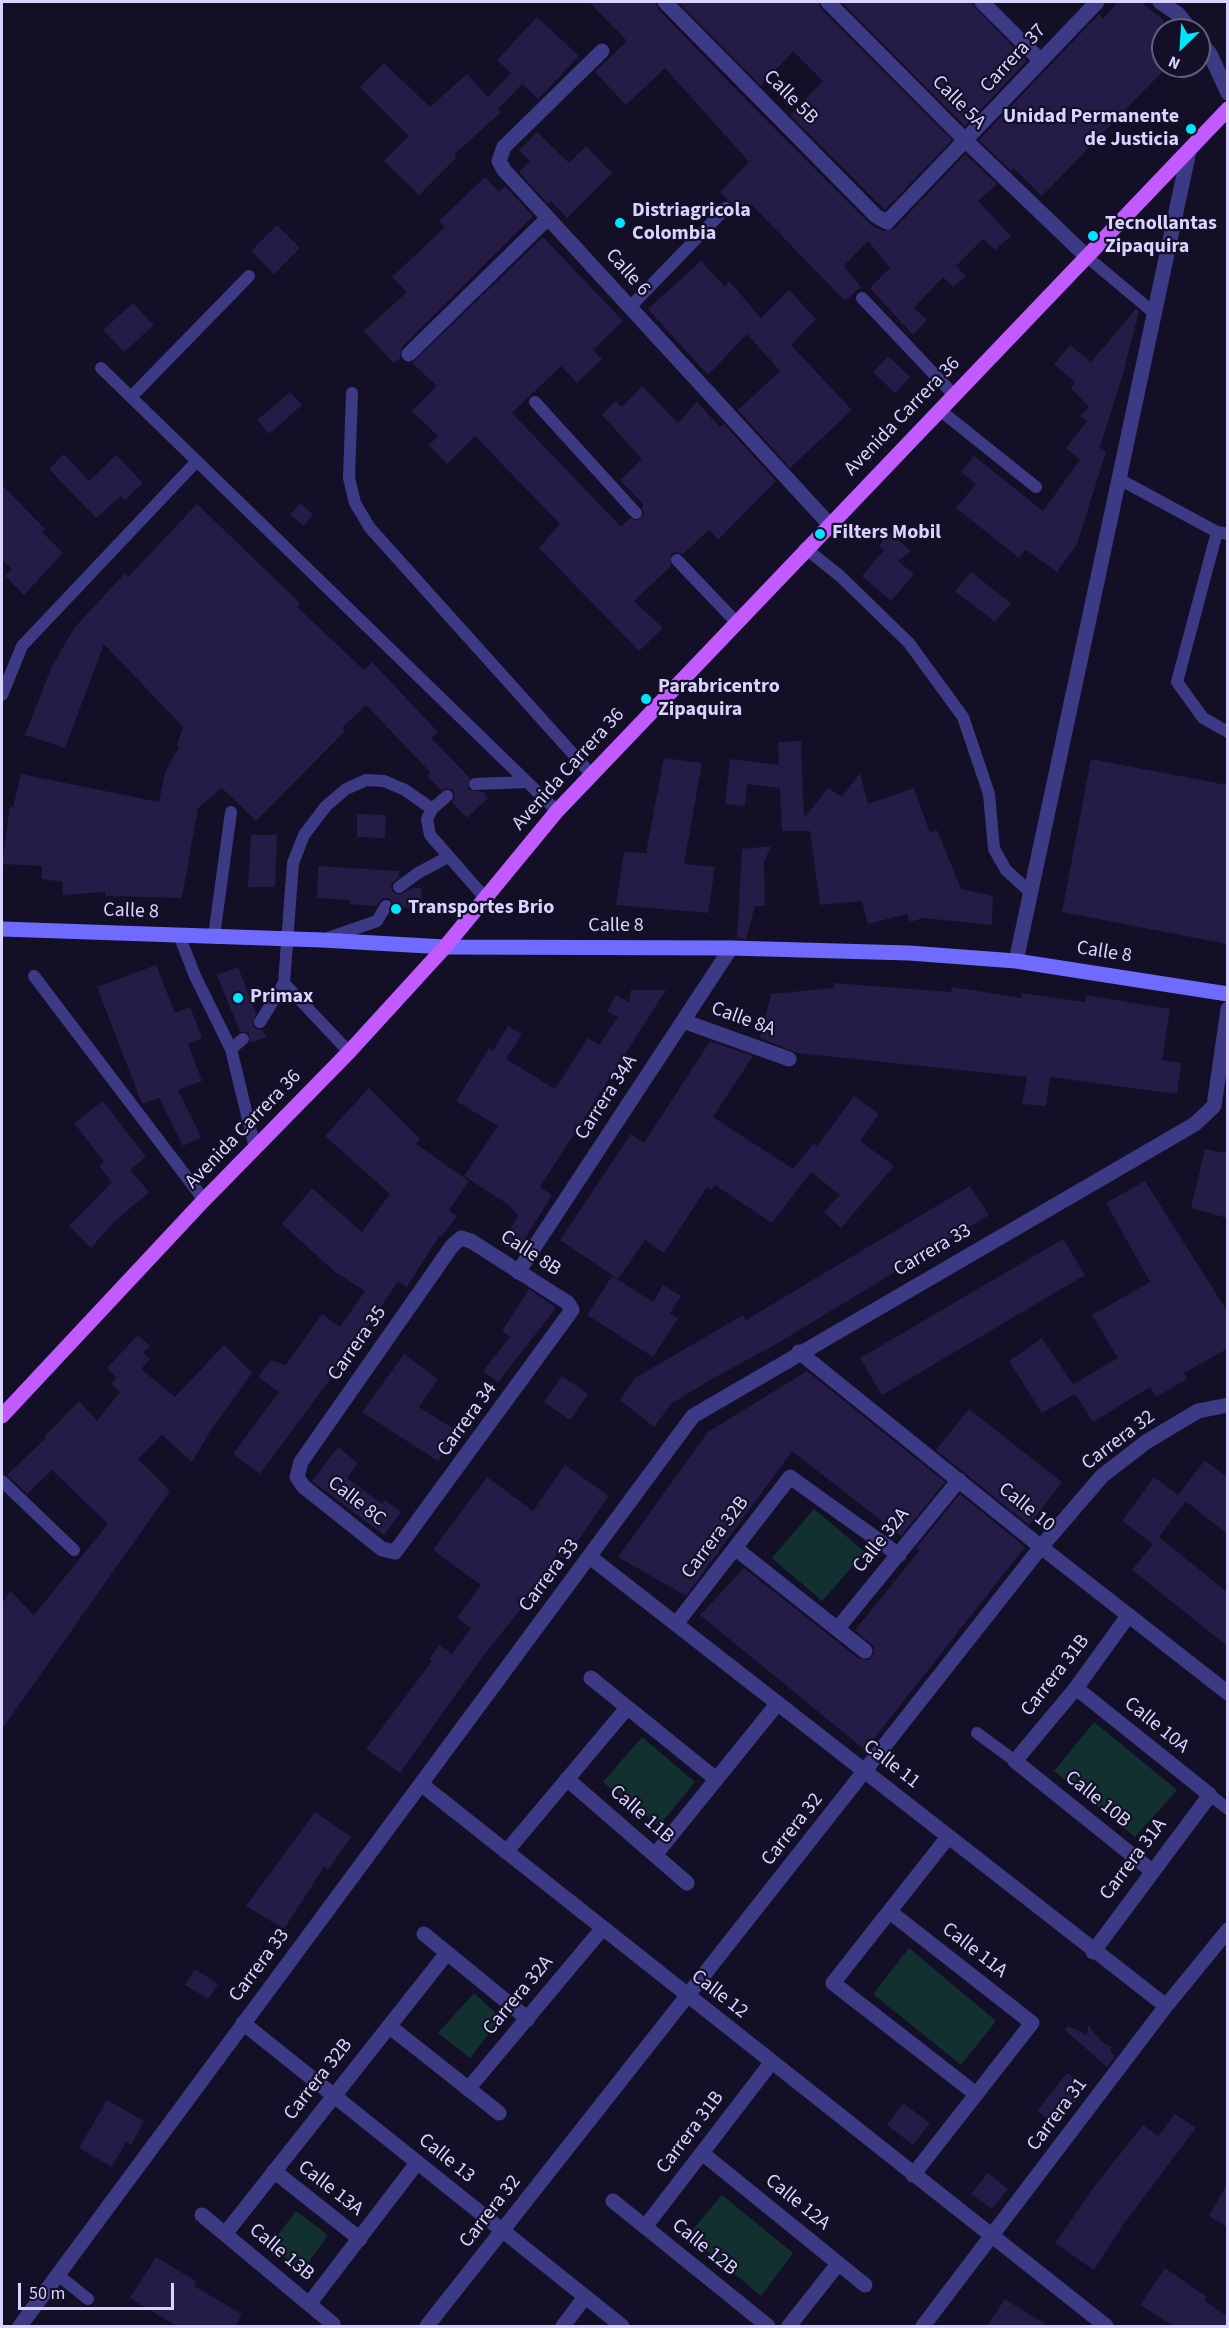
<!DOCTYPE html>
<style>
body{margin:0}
#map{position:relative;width:1229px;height:2328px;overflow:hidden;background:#130f26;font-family:"Source Sans 3",sans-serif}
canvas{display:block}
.frame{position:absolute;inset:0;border:3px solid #d9d4ff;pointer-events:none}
.north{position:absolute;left:1151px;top:18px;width:60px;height:60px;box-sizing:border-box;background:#130f26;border:2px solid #625e7d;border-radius:50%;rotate:205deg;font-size:16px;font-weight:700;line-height:24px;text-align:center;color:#d9d4ff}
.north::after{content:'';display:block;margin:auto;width:21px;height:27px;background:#00e5ff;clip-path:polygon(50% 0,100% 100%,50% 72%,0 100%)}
.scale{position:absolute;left:18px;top:2283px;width:156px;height:27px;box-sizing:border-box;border:3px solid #d9d4ff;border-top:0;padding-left:8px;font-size:18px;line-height:21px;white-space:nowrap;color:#d9d4ff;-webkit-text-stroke:4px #130f26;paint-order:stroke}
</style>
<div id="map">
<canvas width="1229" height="2328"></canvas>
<div class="frame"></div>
<div class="north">N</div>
<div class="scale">50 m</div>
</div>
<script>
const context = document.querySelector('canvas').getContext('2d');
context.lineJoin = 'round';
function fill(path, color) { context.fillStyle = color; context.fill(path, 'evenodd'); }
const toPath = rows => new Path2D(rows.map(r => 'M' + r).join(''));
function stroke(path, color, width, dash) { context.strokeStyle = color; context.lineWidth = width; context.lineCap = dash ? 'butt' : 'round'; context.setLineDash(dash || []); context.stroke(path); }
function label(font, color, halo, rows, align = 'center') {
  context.font = font + ' "Source Sans 3",sans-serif'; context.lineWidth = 4.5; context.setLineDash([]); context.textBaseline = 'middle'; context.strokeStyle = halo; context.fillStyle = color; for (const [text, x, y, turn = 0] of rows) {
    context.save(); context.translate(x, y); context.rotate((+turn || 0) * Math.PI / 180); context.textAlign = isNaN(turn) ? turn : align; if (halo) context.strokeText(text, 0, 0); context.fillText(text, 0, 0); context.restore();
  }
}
const green = toPath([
 [814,1509,865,1552,822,1601,772,1558],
 [1094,1722,1177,1790,1135,1837,1054,1771],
 [642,1737,695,1782,659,1826,603,1782],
 [909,1948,996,2021,961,2065,873,1994],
 [474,1993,501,2018,470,2058,438,2033],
 [722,2195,793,2253,761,2296,688,2235],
 [296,2211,328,2235,303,2270,269,2247]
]);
const building = toPath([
 [589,2,656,2,658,9,747,101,871,225,883,231,894,229,965,154,997,184,978,201,1011,236,995,250,983,239,956,266,966,276,953,287,943,277,914,308,927,320,913,335,870,288,890,268,868,241,844,266,861,287,845,301,752,205,742,214,720,192,749,162,665,68,626,105,595,72,627,41],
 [678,2,819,2,821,9,952,140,885,210,790,115,823,81,793,51,761,86],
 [841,2,970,2,1027,61,965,126],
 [1118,2,1141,2,1163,20,1163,71,1042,196,1014,168,1011,171,979,140,1099,14,1103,19],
 [537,17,579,56,538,99,522,84,498,109,501,112,454,155,456,158,419,195,384,161,409,136,360,87,384,63,430,107,467,74,488,97,511,73,497,60],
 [537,132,569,163,586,146,612,173,567,218,551,201,548,204,519,172,530,161,519,150],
 [485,177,499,192,505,186,533,216,402,347,400,358,394,364,364,331,407,292,392,277,445,227,439,221],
 [277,225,300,248,274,274,251,251],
 [543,237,623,321,593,350,602,359,577,383,561,366,512,413,621,527,630,518,638,521,644,515,642,507,644,505,620,480,642,459,602,415,615,401,622,407,642,386,678,423,697,402,720,427,724,424,776,481,718,540,709,530,683,554,676,552,671,554,671,566,634,601,663,628,639,651,539,548,560,524,475,436,447,464,429,445,438,436,412,411,437,386,412,363],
 [701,261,725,287,729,281,761,318,789,290,816,319,791,345,852,410,790,468,738,410,780,371,747,334,708,375,648,309],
 [133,303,154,325,124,352,103,330],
 [1136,309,1139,311,1123,374,1100,447,1106,452,1077,544,1057,572,1026,550,1019,558,956,508,976,484,961,472,974,456,1043,511,1080,460,1066,448,1087,421,1080,416,1089,407,1071,388,1075,382,1054,364,1070,345,1091,362],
 [888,356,910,377,895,393,873,372],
 [290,392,302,405,269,434,257,420],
 [64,454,89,481,116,455,143,483,125,500,121,496,96,518,49,469],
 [2,485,45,529,42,532,63,553,24,595,5,576,12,569,2,560],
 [300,503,313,514,304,526,290,515],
 [197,504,300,603,297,607,364,670,372,662,438,732,431,738,470,778,468,789,483,792,488,798,467,818,452,802,455,795,453,790,446,788,441,790,427,776,431,773,366,705,342,728,345,731,256,821,222,788,198,808,182,898,105,896,105,892,63,895,62,882,42,879,42,866,2,864,10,807,13,807,21,774,159,802,165,772,179,747,177,745,183,727,104,644,65,748,25,735,52,666,75,627,125,573,128,577],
 [890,533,911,551,898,561,914,574,891,601,862,576,884,550,879,546],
 [971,572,1011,603,995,622,955,591],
 [801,741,804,818,828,788,842,797,860,773,868,804,914,788,930,833,937,830,961,889,993,896,992,925,923,918,910,922,907,914,868,924,862,901,820,905,810,831,782,831,780,788,747,784,745,806,725,804,730,759,779,765,778,742],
 [664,758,702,763,684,864,715,867,708,913,616,905,624,852,646,853],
 [1091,759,1227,785,1227,944,1062,912],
 [357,814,386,815,385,838,357,837],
 [251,835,277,835,275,887,248,887],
 [771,846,764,862,765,906,755,906,746,939,737,938,742,849],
 [318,866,399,871,399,877,391,884,392,891,399,895,412,888,422,888,421,908,394,907,393,902,387,898,382,899,376,906,349,904,350,900,317,898],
 [156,965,175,1013,190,1007,202,1038,188,1044,202,1081,178,1090,201,1137,183,1146,159,1098,142,1104,97,987],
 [238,967,256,1013,253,1025,256,1029,263,1030,266,1037,250,1043,249,1033,240,1032,217,975],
 [834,983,951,992,952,987,1021,998,1022,993,1085,1002,1086,995,1170,1009,1162,1060,1181,1063,1177,1094,1050,1077,1046,1106,1022,1104,1027,1077,797,1053,760,1038,771,994,834,988],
 [631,990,666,990,540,1187,552,1195,516,1253,501,1243,518,1216,509,1205,464,1176,498,1126,456,1101,489,1048,493,1051,508,1026,522,1034,506,1059,555,1089,588,1038,599,1045,618,1017,607,1012,616,995,629,1002],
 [710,1041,753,1056,713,1117,793,1169,814,1143,817,1146,854,1096,879,1114,860,1141,894,1166,841,1228,824,1212,840,1195,811,1172,772,1223,715,1185,712,1190,707,1187,664,1253,645,1240,618,1279,560,1240,631,1134,644,1143],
 [369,1088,420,1139,416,1144,469,1181,449,1210,457,1216,441,1237,439,1236,407,1287,398,1281,359,1340,260,1474,233,1454,279,1392,258,1377,271,1360,286,1365,322,1314,340,1327,365,1291,335,1272,282,1224,312,1188,362,1232,390,1194,325,1136],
 [103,1101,146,1157,130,1170,149,1192,113,1223,91,1248,69,1226,112,1182,99,1166,104,1162,74,1123],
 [1205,1149,1227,1153,1227,1218,1191,1208],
 [1145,1181,1227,1311,1227,1349,1184,1373,1187,1379,1156,1397,1150,1387,1093,1422,1075,1394,1042,1413,1009,1361,1042,1338,1073,1384,1118,1358,1092,1315,1150,1282,1106,1203],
 [970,1186,989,1215,778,1343,710,1380,671,1404,654,1427,620,1400,635,1378,743,1315,746,1320],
 [1063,1239,1085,1275,882,1395,860,1358],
 [612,1276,653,1302,663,1285,681,1296,670,1313,678,1318,653,1357,587,1315],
 [529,1289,556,1308,498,1382,483,1371,510,1337,502,1331],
 [138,1335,150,1346,143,1353,150,1359,141,1369,175,1397,224,1345,252,1373,211,1430,192,1462,162,1435,138,1459,170,1491,2,1729,2,1604,10,1591,34,1615,108,1524,52,1470,27,1494,7,1475,46,1438,45,1436,79,1401,97,1421,120,1392,111,1384,117,1378,107,1368],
 [404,1354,438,1379,419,1407,457,1431,438,1461,362,1412],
 [807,1371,945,1482,901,1536,792,1451,686,1596,618,1557,708,1432],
 [562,1376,588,1394,570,1420,544,1402],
 [969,1409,1062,1482,1029,1525,936,1450],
 [338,1447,358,1463,347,1478,382,1504,385,1500,401,1512,384,1535,312,1481],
 [1205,1460,1227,1477,1227,1534,1178,1495],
 [565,1465,609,1496,565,1559,557,1554,528,1594,531,1596,484,1655,400,1773,366,1749,432,1661,429,1660,439,1645,452,1654,471,1628,457,1618,481,1585,433,1550,487,1477,533,1511],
 [1154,1477,1186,1501,1159,1537,1227,1592,1227,1646,1132,1570,1153,1544,1122,1521],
 [960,1494,1025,1547,865,1750,700,1615,744,1568,859,1659,869,1660,874,1653,874,1647,855,1630,920,1550,916,1548],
 [315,1812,351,1837,328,1870,324,1867,284,1929,246,1906],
 [195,1969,218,1984,208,1999,185,1985],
 [1088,2025,1102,2042,1112,2047,1110,2051,1115,2057,1107,2067,1065,2030,1068,2026,1087,2035],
 [1067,2073,1087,2087,1056,2125,1037,2111],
 [107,2100,144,2121,131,2145,126,2142,112,2167,79,2148],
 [903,2103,930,2123,913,2145,887,2125],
 [1175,2114,1196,2128,1123,2225,1094,2270,1055,2243,1094,2187,1143,2125,1158,2136],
 [988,2173,1008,2189,992,2209,971,2194],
 [1227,2184,1227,2227,1209,2216],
 [156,2257,196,2281,194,2286,242,2314,235,2326,176,2326,130,2298],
 [1165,2268,1207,2297,1205,2301,1227,2316,1227,2326,1173,2326,1140,2305],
 [1005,2299,1048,2326,987,2326]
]);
const service = toPath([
 [1086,256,1154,313],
 [862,298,953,394],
 [630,307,726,208],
 [101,368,557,811],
 [352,393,349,478,355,503,370,528,591,774],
 [131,397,249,276],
 [535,402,636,513],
 [941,411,1036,487],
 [1119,479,1217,532,1228,534],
 [1217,532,1177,682,1203,718,1228,732],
 [805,548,840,576,909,643,963,717,989,794,994,849,1006,870,1030,892],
 [677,560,736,622],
 [2,695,22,646,197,461],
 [475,784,527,782],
 [447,796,432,809,427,819,430,835,486,899],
 [399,887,418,873,448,857],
 [179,935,195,976,231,1049,255,1148],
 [214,936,231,812],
 [328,938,377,921,386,906],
 [34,976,204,1200],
 [284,983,349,1052],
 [260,1022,284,983,293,863,304,835,326,806,346,789,366,780,384,781,405,790,432,809],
 [231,1049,243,1039],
 [2,1481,74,1550],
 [977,1733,1015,1761],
 [1210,1795,1228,1809],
 [58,2275,88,2299]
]);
const minor = toPath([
 [665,2,876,216,887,222,1097,2],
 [828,2,966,141,1086,256],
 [982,2,1041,61],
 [1160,2,1178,14,1191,30],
 [1199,40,1210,54,1228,93],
 [602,51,504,147,499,161,504,170,829,524],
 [409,354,548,218],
 [1016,961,1189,151],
 [683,1021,789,1059],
 [461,1238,471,1241,568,1303,572,1310,395,1552,382,1549,304,1487,297,1477,301,1462,452,1246,461,1238],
 [518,1272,731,948],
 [799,1352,1041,1547,1228,1693],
 [735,1548,865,1651],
 [590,1557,1166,2006],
 [1128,1616,1076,1688,1015,1761,1152,1871],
 [676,1624,790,1477,899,1555],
 [838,1628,959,1480],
 [591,1678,716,1779],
 [1076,1688,1210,1795,1093,1952],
 [567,1779,687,1883],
 [421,1784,1106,2326],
 [948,1837,833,1983,976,2094],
 [506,1852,627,1708],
 [655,1855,778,1703],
 [890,1912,1032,2023,913,2175],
 [424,1934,528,2019],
 [243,2023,622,2326],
 [389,2026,499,2113],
 [468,2089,602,1929],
 [702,2153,865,2285],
 [274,2171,360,2239],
 [613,2201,768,2326],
 [202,2215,333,2324],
 [645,2227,771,2063],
 [225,2234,447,1953],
 [309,2304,417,2163],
 [20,2326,693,1416,1195,1124,1214,1106,1228,1009],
 [427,2326,1041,1547,1102,1476,1146,1442,1198,1411,1228,1405],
 [563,2326,585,2297],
 [789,2326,838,2264],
 [923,2326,1166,2006,1228,1930]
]);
const secondary = toPath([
 [2,929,322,940,445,947,731,948,909,953,1016,961,1228,994]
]);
const primary = toPath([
 [2,1416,204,1200,349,1052,445,947,557,811,1228,109]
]);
const markers = [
 [1191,129,6,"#00e5ff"],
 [620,223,6,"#00e5ff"],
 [1093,236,6,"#00e5ff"],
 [820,534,6,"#00e5ff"],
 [646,699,6,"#00e5ff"],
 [396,909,6,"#00e5ff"],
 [238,998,6,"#00e5ff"]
];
const streetNames = [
 ["Carrera 37",1014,59,-47],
 ["Calle 5B",790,98,45],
 ["Calle 5A",958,103,45],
 ["Calle 6",627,273,48],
 ["Avenida Carrera 36",903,417,-46],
 ["Avenida Carrera 36",569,770,-48],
 ["Calle 8",131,912,2],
 ["Calle 8",616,927],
 ["Calle 8",1104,953,9],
 ["Calle 8A",743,1020,20],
 ["Carrera 34A",607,1098,-57],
 ["Avenida Carrera 36",244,1130,-46],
 ["Carrera 33",933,1251,-30],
 ["Calle 8B",530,1254,33],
 ["Carrera 35",358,1344,-55],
 ["Carrera 34",468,1420,-54],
 ["Carrera 32",1119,1441,-37],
 ["Calle 8C",356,1502,38],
 ["Calle 10",1026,1508,39],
 ["Carrera 32B",716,1538,-53],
 ["Calle 32A",882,1541,-51],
 ["Carrera 33",550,1576,-53],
 ["Carrera 31B",1056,1676,-52],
 ["Calle 10A",1156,1726,39],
 ["Calle 11",891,1765,38],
 ["Calle 10B",1097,1800,39],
 ["Calle 11B",641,1815,41],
 ["Carrera 32",793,1830,-52],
 ["Carrera 31A",1134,1860,-53],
 ["Calle 11A",974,1951,38],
 ["Carrera 33",260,1966,-53],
 ["Calle 12",719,1995,38],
 ["Carrera 32A",519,1996,-50],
 ["Carrera 32B",319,2080,-52],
 ["Carrera 31",1058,2115,-53],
 ["Carrera 31B",691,2133,-53],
 ["Calle 13",446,2159,39],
 ["Calle 13A",330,2189,38],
 ["Calle 12A",797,2203,39],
 ["Carrera 32",491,2212,-52],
 ["Calle 12B",704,2248,39],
 ["Calle 13B",281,2253,40]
];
const poiNames = [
 ["Unidad Permanente",1179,118,"right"],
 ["de Justicia",1179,141,"right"],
 ["Distriagricola",632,212],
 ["Colombia",632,235],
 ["Tecnollantas",1105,225],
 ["Zipaquira",1105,248],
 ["Filters Mobil",832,534],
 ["Parabricentro",658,688],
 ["Zipaquira",658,711],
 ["Transportes Brio",408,909],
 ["Primax",250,998]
];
fill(green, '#12302f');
fill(building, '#241b47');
stroke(service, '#3d3a85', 12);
stroke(minor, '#3d3a85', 15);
stroke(secondary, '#6f6bff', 15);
stroke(primary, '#c25bff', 15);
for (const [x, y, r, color] of markers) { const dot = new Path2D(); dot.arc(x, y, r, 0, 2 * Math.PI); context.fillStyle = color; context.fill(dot); stroke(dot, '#130f26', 2); }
label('20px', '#d9d4ff', '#130f26', streetNames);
label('bold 20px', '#d9d4ff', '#130f26', poiNames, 'left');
</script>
